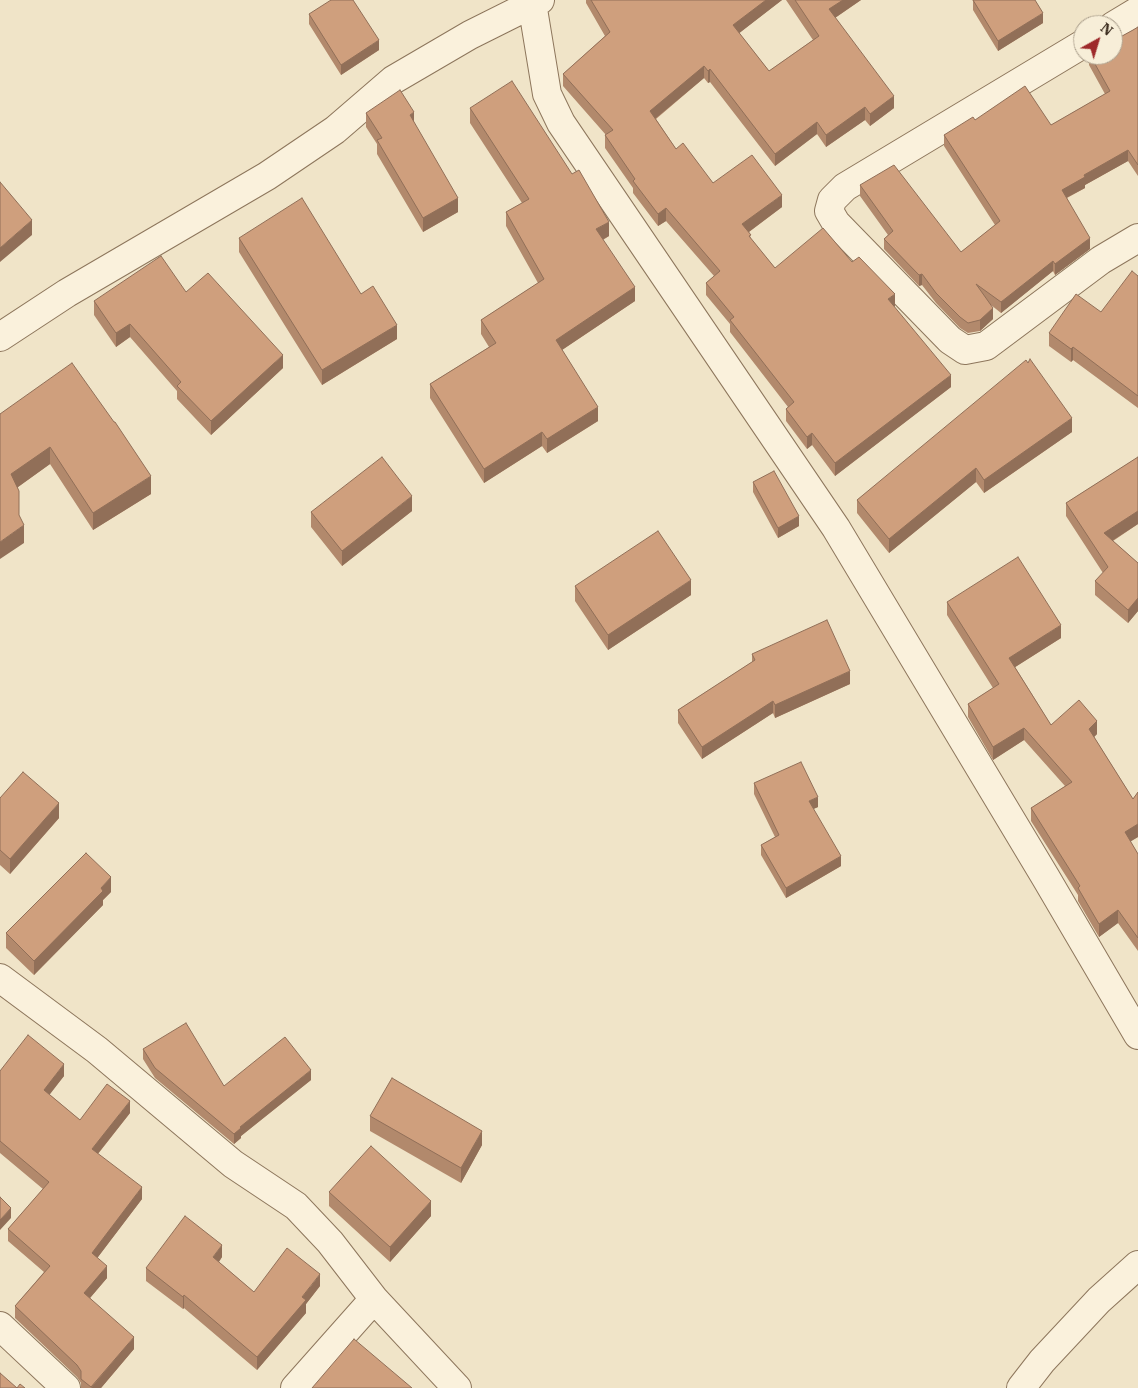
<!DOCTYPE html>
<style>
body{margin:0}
#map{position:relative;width:1138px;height:1388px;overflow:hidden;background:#f0e4c8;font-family:"IBM Plex Serif",serif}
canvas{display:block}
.north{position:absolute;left:1073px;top:15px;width:50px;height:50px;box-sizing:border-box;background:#f7eed8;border:1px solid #ada18e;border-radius:50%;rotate:39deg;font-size:14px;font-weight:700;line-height:20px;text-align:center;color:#3d2e20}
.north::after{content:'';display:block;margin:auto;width:18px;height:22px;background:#9e2a2b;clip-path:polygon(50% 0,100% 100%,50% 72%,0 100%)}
</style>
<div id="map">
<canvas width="1138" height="1388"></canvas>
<div class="north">N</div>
</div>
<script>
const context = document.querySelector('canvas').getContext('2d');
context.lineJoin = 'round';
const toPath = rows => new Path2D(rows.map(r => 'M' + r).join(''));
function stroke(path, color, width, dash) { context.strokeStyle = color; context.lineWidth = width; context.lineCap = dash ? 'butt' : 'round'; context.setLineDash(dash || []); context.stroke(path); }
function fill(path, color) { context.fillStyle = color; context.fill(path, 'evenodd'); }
const minor = toPath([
 [532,3,547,94,561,123,836,528,1046,878,1138,1035],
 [1113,26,1138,11],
 [1083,44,845,187,832,200,829,211,836,223,950,340,965,350,986,346,1101,260,1138,238],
 [0,337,67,293,267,176,335,130,393,80,470,35,540,0],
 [0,978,97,1050,233,1164,296,1206,330,1242,374,1299,457,1388],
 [0,1326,66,1388],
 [295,1388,374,1299],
 [1021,1388,1042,1361,1099,1300,1138,1265]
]);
const wall = toPath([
 [586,0,782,0,739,33,769,71,813,40,786,0,861,0,835,18,894,108,870,126,865,120,826,147,817,134,775,166,710,82,708,83,704,78,656,119,676,149,713,183,782,207,749,232,751,239,775,268,852,262,895,306,894,307,951,387,835,476,812,445,807,449,786,421,786,409,788,407,730,332,730,324,706,295,706,283,714,276,666,221,658,226,633,193,633,188,605,148,605,135,606,135,563,86,563,74,605,36,586,3],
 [973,0,1043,23,998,51,973,10],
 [309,14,379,50,341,75,309,24],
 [1138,27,1138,176,1128,161,1085,185,1085,188,1067,198,1090,249,1055,275,1053,271,1001,313,991,305,993,319,980,331,968,333,960,328,936,303,922,285,919,286,884,249,884,239,888,235,860,196,860,185,961,252,995,225,944,146,944,135,975,120,1051,125,1105,94,1089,65,1089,55,1133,30],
 [470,108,609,236,603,240,635,301,562,350,598,421,547,453,542,446,484,483,430,398,430,384,489,347,481,334,481,320,538,283,506,226,506,212,522,203,470,123],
 [366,113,414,123,458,212,423,232,377,154,377,144,366,127],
 [239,238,361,294,397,339,322,385,239,252],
 [1138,276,1138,408,1073,360,1071,362,1049,346,1049,333,1101,312],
 [186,292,283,368,211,435,177,399,177,391,130,337,116,347,94,315,94,301],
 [1028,363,1072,432,984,493,976,482,889,553,857,513,857,500],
 [0,414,151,494,93,530,50,464,18,487,19,515,24,543],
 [1138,457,1138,524,1113,541,1138,563,1138,611,1128,623,1095,595,1095,581,1103,573,1066,516,1066,503],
 [753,482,799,526,778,538,753,492],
 [412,511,342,566,311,527,311,512],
 [575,586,691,595,608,650,575,601],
 [947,602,1061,638,1015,667,1051,725,1097,734,1094,737,1133,799,1138,792,1138,837,1130,841,1138,854,1138,951,1118,923,1099,937,1078,901,1078,895,1031,821,1031,808,1065,786,1024,740,993,760,968,717,968,704,993,688,947,615],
 [752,654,850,684,775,718,773,713,702,759,678,723,678,710,752,662],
 [754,783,818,807,813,809,841,866,786,898,761,855,761,845,775,837,754,794],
 [0,798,59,818,10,874,0,865],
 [111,892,103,900,103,905,34,975,6,948,6,933],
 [143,1049,224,1086,311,1080,241,1136,241,1138,234,1144,155,1078,143,1059],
 [0,1071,64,1076,49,1094,80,1120,130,1113,98,1154,142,1199,97,1258,107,1278,90,1298,134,1349,101,1388,81,1388,81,1383,77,1377,15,1318,15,1306,44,1272,8,1241,8,1229,43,1189,0,1153],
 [370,1116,482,1145,461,1183,370,1131],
 [329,1192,431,1216,390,1262,329,1206],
 [222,1257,219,1262,254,1292,320,1286,306,1304,306,1313,257,1370,184,1308,183,1309,146,1281,146,1268]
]);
const shadedWall = toPath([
 [766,0,782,0,733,38,733,25],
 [843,0,861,0,829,22,829,9],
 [1043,13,1043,23,998,51,998,41],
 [379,40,379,50,341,75,341,65],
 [704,66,704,78,650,123,650,111],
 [710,69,710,82,708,83,708,71],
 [894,96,894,108,870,126,870,114],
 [865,107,865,120,826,147,826,135],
 [414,112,414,125,410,115],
 [817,122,817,134,775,166,775,154],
 [1128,150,1128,161,1085,185,1085,188,1062,200,1062,190,1084,175],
 [782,195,782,207,742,237,742,224],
 [458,198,458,212,423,232,423,218],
 [666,208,666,221,658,226,658,214],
 [32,220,32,235,0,262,0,248],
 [609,222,609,236,596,243,596,229],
 [1090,238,1090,249,1055,275,1055,264],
 [1053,261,1053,271,1001,313,1001,302],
 [922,274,922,285,919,286,919,275],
 [635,287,635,301,556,354,556,340],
 [895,294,895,306,888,312,888,299],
 [993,308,993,319,980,331,980,320],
 [130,324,130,337,116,347,116,333],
 [397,325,397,339,322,385,322,370],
 [1073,347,1073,360,1071,362,1071,349],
 [283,355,283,368,211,435,211,421],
 [951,375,951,387,835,476,835,463],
 [598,407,598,421,547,453,547,439],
 [1072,418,1072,432,984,493,984,480],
 [542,432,542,446,484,483,484,469],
 [812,433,812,445,807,449,807,437],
 [50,447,50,464,11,492,11,474],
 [976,468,976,482,889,553,889,539],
 [151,476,151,494,93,530,93,513],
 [412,496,412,511,342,566,342,551],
 [1138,511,1138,524,1104,546,1104,533],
 [799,516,799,526,778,538,778,528],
 [24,525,24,543,0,559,0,542],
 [691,580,691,595,608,650,608,635],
 [1138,598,1138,611,1128,623,1128,610],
 [1061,625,1061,638,1009,671,1009,658],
 [850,671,850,684,775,718,775,705],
 [773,701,773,713,702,759,702,747],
 [1097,721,1097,734,1089,742,1089,729],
 [1024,728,1024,740,993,760,993,747],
 [818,797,818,807,809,811,809,801],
 [59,803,59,818,10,874,10,859],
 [1138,824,1138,837,1125,845,1125,832],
 [841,856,841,866,786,898,786,888],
 [111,877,111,892,103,900,103,905,34,975,34,961],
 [1118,910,1118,923,1099,937,1099,924],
 [64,1064,64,1076,44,1102,44,1090],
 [311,1070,311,1080,241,1136,241,1138,234,1144,234,1134,240,1127],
 [130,1101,130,1113,92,1161,92,1149],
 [482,1131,482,1145,461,1183,461,1168],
 [142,1187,142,1199,92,1265,92,1253],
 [431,1201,431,1216,390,1262,390,1247],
 [11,1208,11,1218,0,1230,0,1220],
 [222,1245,222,1257,213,1270,213,1257],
 [107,1266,107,1278,84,1305,84,1293],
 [320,1274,320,1286,306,1304,306,1313,257,1370,257,1357],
 [184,1295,184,1308,183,1309,183,1297],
 [134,1337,134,1349,101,1388,91,1388]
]);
const building = toPath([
 [331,0,353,0,379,40,341,65,309,14,331,0],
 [591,0,766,0,733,25,769,71,819,36,795,0,843,0,829,9,894,96,870,114,865,107,826,135,817,122,775,154,710,69,708,71,704,66,650,111,676,149,683,143,713,183,752,155,782,195,742,224,751,235,749,236,775,268,823,228,852,262,859,257,895,294,888,299,951,375,835,463,812,433,807,437,786,409,794,402,730,320,734,317,706,283,720,271,666,208,658,214,633,181,635,179,605,135,613,130,563,74,610,32,591,0],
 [973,0,1035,0,1043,13,998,41,973,0],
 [1138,27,1138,165,1128,150,1084,175,1085,177,1062,190,1090,238,1055,264,1053,261,1001,302,976,284,993,308,980,320,968,323,960,317,936,293,922,274,919,275,884,239,893,231,860,185,894,165,961,252,1000,221,944,135,973,117,975,120,1025,86,1051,125,1110,91,1090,55,1113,55,1113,41,1133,30,1138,27],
 [512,81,572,174,579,170,609,222,596,229,635,287,556,340,598,407,547,439,542,432,484,469,430,384,496,343,481,320,544,279,506,212,529,199,470,108,512,81],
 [400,90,414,112,410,115,458,198,423,218,377,140,382,138,366,113,400,90],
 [0,182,32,220,0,248,0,182],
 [302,198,361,294,373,286,397,325,322,370,239,238,302,198],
 [161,256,186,292,208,273,283,355,211,421,177,386,181,382,130,324,116,333,94,301,161,256],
 [1132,271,1138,276,1138,396,1073,347,1071,349,1049,333,1076,294,1101,312,1132,271],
 [1030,359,1072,418,984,480,976,468,889,539,857,500,1026,360,1028,363,1030,359],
 [72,363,114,422,115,422,151,476,93,513,50,447,11,474,19,491,19,515,24,525,0,542,0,414,72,363],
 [382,457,412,496,342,551,311,512,382,457],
 [1138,457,1138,511,1104,533,1138,563,1138,598,1128,610,1095,581,1108,567,1066,503,1138,457],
 [774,471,799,516,778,528,753,482,774,471],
 [658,531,691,580,608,635,575,586,658,531],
 [1018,557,1061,625,1009,658,1051,725,1079,700,1097,721,1089,729,1133,799,1138,792,1138,824,1125,832,1138,854,1138,938,1118,910,1099,924,1078,888,1080,886,1031,808,1072,782,1024,728,993,747,968,704,999,684,947,602,1018,557],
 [827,620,850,671,775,705,773,701,702,747,678,710,755,660,752,654,827,620],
 [801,762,818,797,809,801,841,856,786,888,761,845,779,835,754,783,801,762],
 [23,772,59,803,10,859,0,850,0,798,23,772],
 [86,853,111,877,101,888,103,891,34,961,6,933,86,853],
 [186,1023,224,1086,285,1037,311,1070,240,1127,241,1128,234,1134,155,1068,143,1049,186,1023],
 [28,1035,64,1064,44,1090,80,1120,107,1084,130,1101,92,1149,142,1187,92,1253,107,1266,84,1293,134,1337,91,1387,81,1379,81,1371,77,1365,15,1306,50,1266,8,1229,49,1182,0,1141,0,1071,28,1035],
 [392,1078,482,1131,461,1168,370,1116,392,1078],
 [371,1146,431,1201,390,1247,329,1192,371,1146],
 [0,1197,11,1208,0,1220,0,1197],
 [185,1216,222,1245,213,1257,254,1292,287,1248,320,1274,302,1297,306,1300,257,1357,184,1295,183,1297,146,1268,185,1216],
 [354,1339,412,1388,312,1388,354,1339],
 [0,1373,17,1388,20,1384,25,1388,0,1388,0,1373]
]);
stroke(minor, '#8d765c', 30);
stroke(minor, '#faf1dc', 28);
fill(wall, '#b2896c');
fill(shadedWall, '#916f58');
fill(building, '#cf9f7d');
stroke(building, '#916f58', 1);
</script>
